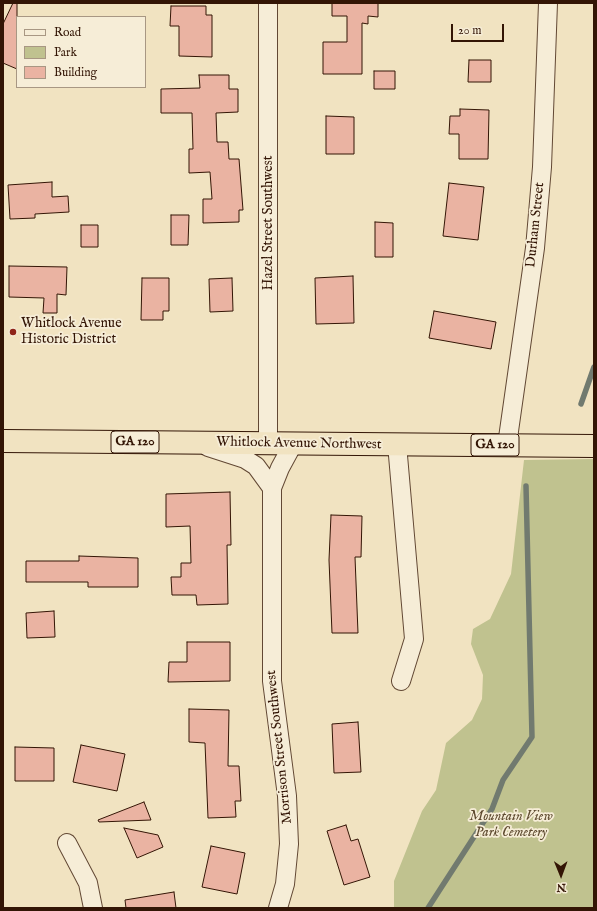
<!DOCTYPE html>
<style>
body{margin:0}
#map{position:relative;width:597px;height:911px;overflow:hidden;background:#f1e3c1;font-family:"IM FELL English",serif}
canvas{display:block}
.frame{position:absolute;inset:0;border:4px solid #331505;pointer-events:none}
.legend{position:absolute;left:16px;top:16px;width:130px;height:72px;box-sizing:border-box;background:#f6edd7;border:1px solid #a89783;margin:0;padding:5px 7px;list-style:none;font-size:12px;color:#331505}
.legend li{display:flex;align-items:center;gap:8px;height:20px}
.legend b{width:20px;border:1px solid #a89783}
.north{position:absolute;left:541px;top:855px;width:40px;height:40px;-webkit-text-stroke:3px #f6edd7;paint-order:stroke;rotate:179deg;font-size:11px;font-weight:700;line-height:16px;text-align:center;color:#331505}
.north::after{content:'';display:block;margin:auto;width:14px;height:18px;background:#331505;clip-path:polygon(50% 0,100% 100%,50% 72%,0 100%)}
.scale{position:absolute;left:451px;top:24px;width:53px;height:18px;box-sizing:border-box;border:2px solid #331505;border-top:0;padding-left:5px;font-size:12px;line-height:14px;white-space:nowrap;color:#331505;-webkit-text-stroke:3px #f6edd7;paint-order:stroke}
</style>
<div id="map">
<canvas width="597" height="911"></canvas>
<div class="frame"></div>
<ul class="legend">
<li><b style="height:5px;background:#f6edd7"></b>Road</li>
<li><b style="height:11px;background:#c0c28f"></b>Park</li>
<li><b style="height:11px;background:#eab3a2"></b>Building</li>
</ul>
<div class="north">N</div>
<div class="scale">20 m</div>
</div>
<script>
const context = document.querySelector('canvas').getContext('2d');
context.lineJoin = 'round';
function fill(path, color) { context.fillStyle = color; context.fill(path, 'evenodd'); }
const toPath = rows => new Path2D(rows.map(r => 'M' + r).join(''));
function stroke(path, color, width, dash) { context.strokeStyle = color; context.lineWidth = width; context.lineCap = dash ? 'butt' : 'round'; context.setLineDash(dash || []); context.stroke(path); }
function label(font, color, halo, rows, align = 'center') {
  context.font = font + ' "IM FELL English",serif'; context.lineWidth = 3.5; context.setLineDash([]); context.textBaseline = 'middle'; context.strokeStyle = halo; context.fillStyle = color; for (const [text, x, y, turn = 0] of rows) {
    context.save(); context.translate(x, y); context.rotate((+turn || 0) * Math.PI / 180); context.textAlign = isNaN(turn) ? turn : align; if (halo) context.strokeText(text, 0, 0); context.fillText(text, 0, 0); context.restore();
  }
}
const green = toPath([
 [594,459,594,908,394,908,394,881,422,811,436,790,446,743,472,720,482,699,483,675,471,644,473,629,490,619,511,574,524,460]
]);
const stream = toPath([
 [581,404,594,367],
 [428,908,492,809,503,780,532,737,526,486]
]);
const building = toPath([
 [13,3,17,3,17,69,3,63,3,24,13,3],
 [332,3,378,3,378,17,368,16,368,24,362,23,362,74,323,74,323,42,347,42,347,16,332,16,332,3],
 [171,6,206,6,206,15,212,15,212,57,179,56,179,26,170,26,171,6],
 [469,60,491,60,491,82,468,82,469,60],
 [374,71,395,71,395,89,374,89,374,71],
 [199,75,229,75,229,89,238,89,238,112,216,113,217,142,228,142,229,159,239,159,243,210,239,210,239,222,203,223,203,199,212,199,210,172,189,173,189,149,193,149,192,113,161,113,161,89,200,88,199,75],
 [460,109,489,110,488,159,459,159,459,134,449,134,450,116,460,116,460,109],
 [326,116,354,117,354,154,326,154,326,116],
 [52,182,52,197,68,196,69,212,35,214,35,218,10,219,8,185,52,182],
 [449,183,484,187,478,240,443,236,449,183],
 [171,215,189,215,188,245,171,245,171,215],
 [375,222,393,223,393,257,375,257,375,222],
 [81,225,98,225,98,247,81,247,81,225],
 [9,266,67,267,66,295,57,294,57,313,43,313,44,298,9,297,9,266],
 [353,276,354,323,316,324,315,278,353,276],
 [142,278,169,278,169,311,163,311,163,320,141,320,142,278],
 [232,278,233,311,210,312,209,279,232,278],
 [434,311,496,322,491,349,429,338,434,311],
 [230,492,231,545,227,545,228,604,197,605,196,595,172,595,171,577,181,577,181,563,191,563,190,526,166,527,166,494,230,492],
 [331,515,362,516,361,557,355,557,358,633,332,633,329,560,331,515],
 [79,556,138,558,138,587,88,587,88,582,26,582,26,561,79,561,79,556],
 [54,611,55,637,27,638,26,613,54,611],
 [187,642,230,642,230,681,168,682,169,662,187,662,187,642],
 [189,709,229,710,228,766,239,766,241,801,235,801,236,817,208,818,205,743,189,742,189,709],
 [358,722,361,772,334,773,332,724,358,722],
 [81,745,125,754,117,791,73,782,81,745],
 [15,747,54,748,54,781,15,781,15,747],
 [144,802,151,820,99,822,98,820,144,802],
 [346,825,351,841,358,839,370,877,344,885,327,831,346,825],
 [124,828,158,835,163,847,137,858,124,828],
 [211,846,245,853,237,894,202,887,211,846],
 [174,892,176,908,126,908,125,900,174,892]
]);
const minor = toPath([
 [268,443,268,3],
 [397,444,414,639,401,681],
 [507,445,535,248,542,167,548,3],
 [208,447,245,459,256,466,272,488],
 [67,843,88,883,93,908],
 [278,908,285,884,289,844,287,796,272,681,272,488,280,468,293,444]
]);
const highway = toPath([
 [3,441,594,446]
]);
const markers = [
 [13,332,4,"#8f2418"]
];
const shields = [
 [135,442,48],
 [495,445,48]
];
const shieldNames = [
 ["GA 120",135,442],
 ["GA 120",495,445]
];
const streetNames = [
 ["Hazel Street Southwest",269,223,-90],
 ["Durham Street",536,225,-84],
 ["Whitlock Avenue Northwest",299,444,1],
 ["Morrison Street Southwest",280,747,-96]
];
const poiNames = [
 ["Whitlock Avenue",21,324],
 ["Historic District",21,340]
];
const parkNames = [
 ["Mountain View",511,817],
 ["Park Cemetery",511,833]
];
fill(green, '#c0c28f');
stroke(stream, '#717a6f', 5.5);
fill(building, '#eab3a2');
stroke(building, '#331505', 1);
stroke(minor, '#624834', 20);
stroke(highway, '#331505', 24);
stroke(minor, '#f6edd7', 18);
stroke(highway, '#f1e3c1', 22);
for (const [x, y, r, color] of markers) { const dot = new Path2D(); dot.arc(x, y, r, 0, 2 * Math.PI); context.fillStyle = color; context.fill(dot); stroke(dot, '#f6edd7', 1.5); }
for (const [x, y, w] of shields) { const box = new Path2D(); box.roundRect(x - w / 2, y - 11, w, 22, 3); context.fillStyle = '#f6edd7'; context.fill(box); stroke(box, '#331505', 1); }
label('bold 13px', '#331505', null, shieldNames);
label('14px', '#331505', '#f6edd7', streetNames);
label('14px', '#331505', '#f6edd7', poiNames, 'left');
label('italic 14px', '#5d492e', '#f6edd7', parkNames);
</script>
